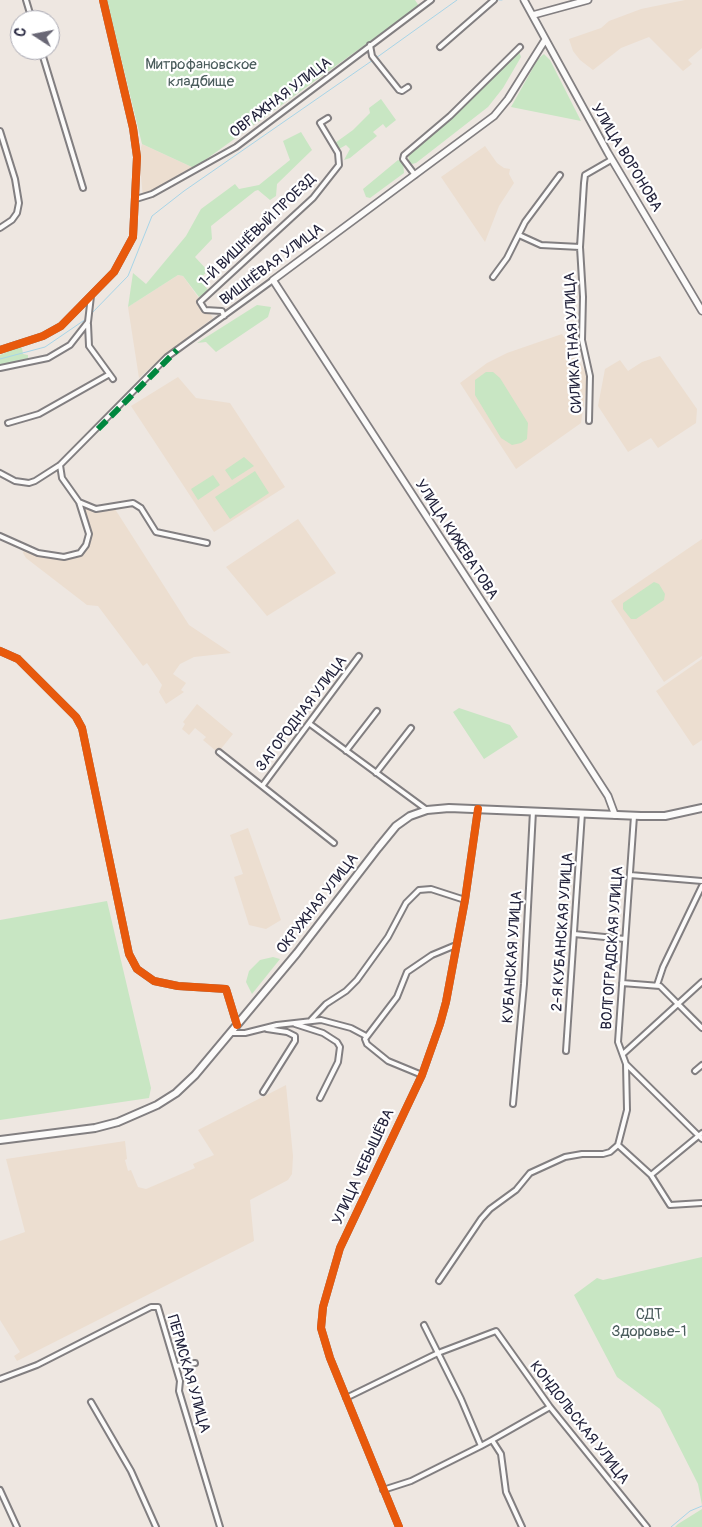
<!DOCTYPE html>
<meta charset="utf-8">
<style>
body{margin:0}
#map{position:relative;width:702px;height:1527px;overflow:hidden;background:#eee7e1;font-family:Pangolin,sans-serif}
canvas{display:block}
.north{position:absolute;left:10px;top:10px;width:50px;height:50px;box-sizing:border-box;background:#fff;border:1px solid #a7a7b1;border-radius:50%;rotate:281deg;font-size:14px;font-weight:700;line-height:20px;text-align:center;color:#22223b}
.north::after{content:'';display:block;margin:auto;width:18px;height:22px;background:#696775;clip-path:polygon(50% 0,100% 100%,50% 72%,0 100%)}
</style>
<div id="map">
<canvas width="702" height="1527"></canvas>
<div class="north">С</div>
</div>
<script>
const context = document.querySelector('canvas').getContext('2d');
context.lineJoin = 'round';
function fill(path, color) { context.fillStyle = color; context.fill(path, 'evenodd'); }
const toPath = rows => new Path2D(rows.map(r => 'M' + r).join(''));
function stroke(path, color, width, dash) { context.strokeStyle = color; context.lineWidth = width; context.lineCap = dash ? 'butt' : 'round'; context.setLineDash(dash || []); context.stroke(path); }
function label(font, color, halo, rows, align = 'center') {
  context.font = font + ' Pangolin,sans-serif'; context.lineWidth = 4.5; context.setLineDash([]); context.textBaseline = 'middle'; context.strokeStyle = halo; context.fillStyle = color; for (const [text, x, y, turn = 0] of rows) {
    context.save(); context.translate(x, y); context.rotate((+turn || 0) * Math.PI / 180); context.textAlign = isNaN(turn) ? turn : align; if (halo) context.strokeText(text, 0, 0); context.fillText(text, 0, 0); context.restore();
  }
}
const built = toPath([
 [685,0,702,0,702,48,688,60,692,64,683,71,649,37,621,48,593,70,580,60,573,51,569,39,601,28,609,21,641,9],
 [142,144,194,168,143,198,139,154],
 [485,146,497,163,504,168,510,169,509,174,514,183,499,206,485,242,441,177],
 [178,275,183,276,213,318,167,353,139,378,128,307],
 [562,334,588,376,581,423,516,469,460,383,487,363,507,353],
 [660,356,697,409,696,423,658,448,651,438,628,452,598,406,605,369,620,360,628,371,642,362],
 [178,377,196,398,230,403,285,487,214,532,131,406],
 [83,506,96,510,115,509,189,625,231,653,194,657,180,664,173,674,186,683,181,690,184,692,166,704,159,692,162,685,147,663,143,666,98,606,87,605,26,558,23,553,24,549,38,555,63,559,82,554,88,546,91,534],
 [298,519,336,573,267,616,226,567],
 [702,539,702,656,664,682,611,601],
 [702,659,702,740,693,746,656,691],
 [197,704,233,734,220,750,218,748,216,751,203,740,206,737,195,728,189,735,182,729,185,724,183,722],
 [248,828,281,920,266,929,249,925,234,877,243,874,230,835],
 [286,1085,293,1156,292,1174,288,1180,250,1200,254,1241,17,1361,14,1356,20,1352,0,1320,0,1241,25,1232,6,1159,125,1141,127,1159,125,1160,128,1171,131,1170,138,1187,146,1189,195,1168,193,1164,214,1155,198,1130]
]);
const green = toPath([
 [107,0,415,0,419,6,194,168,142,144],
 [519,51,521,57,503,88,488,107,416,163,412,164,409,162,408,154,450,119,490,75],
 [544,54,550,60,581,121,511,107,538,59],
 [381,99,396,120,386,128,383,124,373,132,377,136,350,158,344,160,350,149,346,145,339,149,335,143,353,130,370,113,369,108],
 [301,132,312,150,277,184,276,196,270,200,258,190,255,191,211,226,212,239,195,257,208,271,199,279,209,291,199,297,183,276,178,275,128,307,133,273,146,284,186,236,201,209,235,184,239,189,259,185,290,160,283,141],
 [398,160,403,162,404,173,370,198,366,197,363,189],
 [257,305,271,307,268,317,216,352,206,342,197,343],
 [17,348,22,348,23,354,28,355,28,360,0,365,0,355],
 [486,372,493,372,500,378,528,423,527,439,521,443,512,445,501,438,475,395,475,380],
 [244,457,254,466,232,480,225,470],
 [255,471,269,493,230,519,215,497],
 [213,475,220,485,198,500,191,489],
 [654,582,659,584,665,594,664,600,636,619,631,619,623,609,623,603],
 [459,708,510,725,518,737,484,759,453,712],
 [107,901,151,1088,149,1098,0,1120,0,920],
 [273,957,280,959,252,994,246,982,249,971,260,960],
 [702,1257,702,1505,698,1484,660,1409,617,1377,574,1295,597,1278,603,1280],
 [702,1509,702,1527,675,1527,678,1524]
]);
const stream = toPath([
 [499,0,502,0],
 [376,58,457,0],
 [91,314,128,276,152,216,184,191,373,60],
 [0,359,45,347,86,319],
 [671,1527,690,1511,702,1506]
]);
const street = toPath([
 [26,0,32,20],
 [370,45,372,56,399,90,402,91,408,87],
 [440,47,494,0],
 [41,50,83,188],
 [0,131,15,179,19,203,17,213,12,220,0,228],
 [415,175,403,159,404,155,450,116,520,47],
 [136,199,152,194,236,147,431,0],
 [519,235,541,245,580,247],
 [493,277,507,258,525,222,560,175],
 [224,316,222,311,205,310,200,302,313,198,339,165,338,153,320,123,328,118],
 [88,324,89,346,113,379],
 [0,350,43,336,61,326,114,272,133,237,137,157,133,128,103,0],
 [0,368,48,358,70,345,88,322,91,296],
 [589,421,590,376,582,340,583,297,580,247,584,183,585,175,611,160],
 [8,423,39,414,108,375],
 [0,473,15,481,29,483,35,481,60,465,167,357,273,280],
 [79,502,96,509,133,503,141,508,156,532,207,543],
 [0,536,38,553,64,557,80,553,86,545,89,534,79,502,62,478,60,465],
 [0,651,18,659,76,717,82,728,129,954,137,969,154,981,178,986,226,989,237,1025],
 [310,724,427,810],
 [346,751,377,711],
 [219,752,334,843],
 [376,773,411,728],
 [263,785,359,656],
 [634,816,618,1042,626,1064,702,1139],
 [630,875,702,881],
 [574,934,625,939],
 [622,983,660,986,702,1028],
 [657,985,663,967,702,886],
 [311,1020,326,1004,346,991,357,980,388,937,406,903,419,890,431,889,465,900],
 [295,1024,323,1033,337,1042,340,1047,338,1062,320,1098],
 [231,1033,245,1033,277,1025,321,1020,351,1028,366,1036],
 [566,1051,582,813],
 [623,1054,702,982],
 [695,1071,702,1065],
 [422,1075,388,1061,367,1044,365,1039,397,997,407,972,432,955,456,945],
 [263,1092,295,1041,295,1036,287,1032,267,1029],
 [513,1104,524,984,533,811],
 [618,1145,651,1175,670,1205,702,1203],
 [651,1175,702,1133],
 [439,1281,481,1219,490,1209,516,1190,530,1173,565,1157,582,1154,603,1154,610,1152,618,1145,627,1110,626,1064],
 [424,1325,461,1399,481,1446,492,1440,501,1454,506,1492,522,1527],
 [176,1366,195,1363],
 [0,1379,37,1365,151,1307,158,1307,180,1381,179,1391,220,1527],
 [346,1398,438,1353,496,1331,550,1407,647,1527],
 [91,1402,131,1471,156,1527],
 [492,1440,550,1407],
 [0,1490,17,1527],
 [383,1490,411,1481,481,1446],
 [399,1527,330,1358,321,1328,323,1307,340,1248,422,1075,440,1024,446,1002,465,900,478,809]
]);
const secondary = toPath([
 [524,0,608,153,702,311],
 [533,15,588,0],
 [545,40,508,99,494,116,273,280,588,765,608,796,615,815]
]);
const primary = toPath([
 [0,1140,95,1128,118,1122,157,1105,176,1093,195,1075,297,953,378,848,396,826,410,816,427,810,449,808,641,816,665,816,702,808]
]);
const quiet = toPath([
 [98,429,177,350]
]);
const cycleway = toPath([
 [0,350,43,336,61,326,114,272,133,237,137,157,133,128,103,0],
 [0,651,18,659,76,717,82,728,129,954,137,969,154,981,178,986,226,989,237,1025],
 [399,1527,330,1358,321,1328,323,1307,340,1248,422,1075,440,1024,446,1002,465,900,478,809]
]);
const parkNames = [
 ["Митрофановское",201,65],
 ["кладбище",201,82],
 ["СДТ",649,1315],
 ["Здоровье-1",649,1332]
];
const streetNames = [
 ["ОВРАЖНАЯ УЛИЦА",281,98,-37],
 ["УЛИЦА ВОРОНОВА",626,158,59],
 ["1-Й ВИШНЁВЫЙ ПРОЕЗД",258,231,-44],
 ["ВИШНЁВАЯ УЛИЦА",272,265,-37],
 ["СИЛИКАТНАЯ УЛИЦА",574,343,-93],
 ["УЛИЦА КИЖЕВАТОВА",456,540,57],
 ["ЗАГОРОДНАЯ УЛИЦА",302,714,-53],
 ["ОКРУЖНАЯ УЛИЦА",318,904,-52],
 ["2-Я КУБАНСКАЯ УЛИЦА",563,932,-86],
 ["ВОЛГОГРАДСКАЯ УЛИЦА",613,948,-86],
 ["КУБАНСКАЯ УЛИЦА",513,957,-86],
 ["УЛИЦА ЧЕБЫШЁВА",364,1167,-65],
 ["ПЕРМСКАЯ УЛИЦА",188,1374,74],
 ["КОНДОЛЬСКАЯ УЛИЦА",579,1423,52]
];
fill(built, '#ecded0');
fill(green, '#c8e6c3');
stroke(stream, '#a7d4e7', 1);
stroke(street, '#827f81', 8);
stroke(secondary, '#827f81', 9);
stroke(primary, '#827f81', 10);
stroke(street, '#fcfbfa', 4);
stroke(secondary, '#fcfbfa', 5.5);
stroke(primary, '#fcfbfa', 6);
stroke(quiet, '#00873e', 6, [12, 6]);
stroke(cycleway, '#e8590c', 8);
label('15px', '#4a5c5c', '#fff', parkNames);
label('15px', '#22223b', '#fff', streetNames);
</script>
